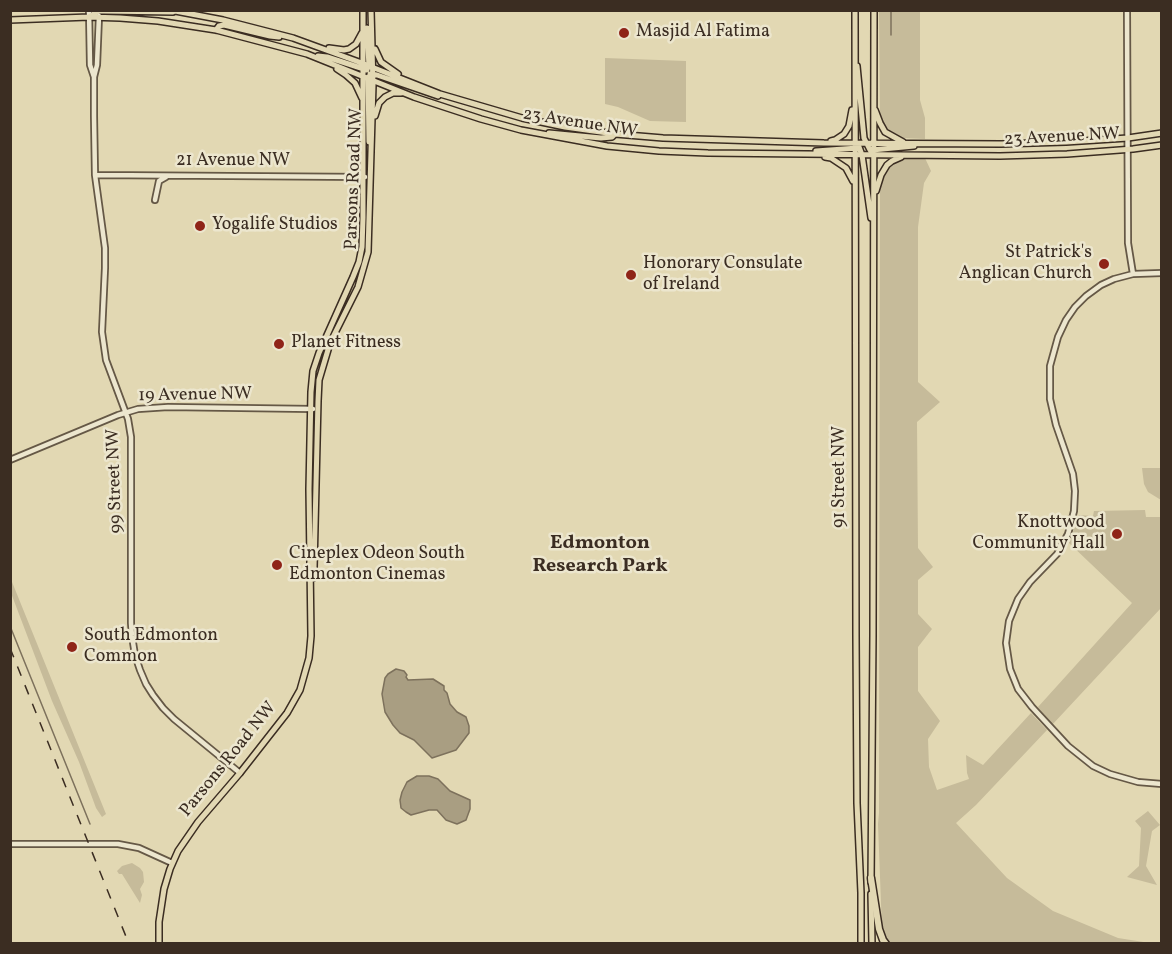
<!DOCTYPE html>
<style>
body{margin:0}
#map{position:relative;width:1172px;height:954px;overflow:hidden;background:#e2d8b3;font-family:Vollkorn,serif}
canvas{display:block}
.frame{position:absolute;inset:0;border:12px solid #3b2d22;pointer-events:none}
</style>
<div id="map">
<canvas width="1172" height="954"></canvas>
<div class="frame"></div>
</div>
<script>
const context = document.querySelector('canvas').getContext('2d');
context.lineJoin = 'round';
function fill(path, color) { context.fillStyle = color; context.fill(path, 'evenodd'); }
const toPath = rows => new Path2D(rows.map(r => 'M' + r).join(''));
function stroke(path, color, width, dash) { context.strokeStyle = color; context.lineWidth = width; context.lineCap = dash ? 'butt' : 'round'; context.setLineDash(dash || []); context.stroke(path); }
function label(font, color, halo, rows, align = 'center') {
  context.font = font + ' Vollkorn,serif'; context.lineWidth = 5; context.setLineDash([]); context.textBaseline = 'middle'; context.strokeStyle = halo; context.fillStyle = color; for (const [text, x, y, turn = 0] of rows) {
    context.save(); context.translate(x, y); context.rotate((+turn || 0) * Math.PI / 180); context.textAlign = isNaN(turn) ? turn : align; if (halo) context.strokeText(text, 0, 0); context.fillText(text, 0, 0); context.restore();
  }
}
const green = toPath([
 [879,11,920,11,920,100,925,118,925,139,903,138,896,136,887,131,880,117],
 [605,58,686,61,686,122,650,121,618,107,605,104],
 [903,158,925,158,931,171,924,183,918,227,918,382,940,402,917,422,918,548,933,567,918,580,918,614,932,629,918,647,918,691,940,721,928,739,929,767,937,790,969,779,967,773,966,755,983,765,1031,713,1047,730,976,805,956,823,1007,878,1053,911,1118,938,1150,943,890,944,882,930,878,824,879,813,880,189,884,173,888,167,893,163],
 [1142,468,1161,468,1161,500,1148,492,1144,484],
 [1145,510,1146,517,1161,517,1161,608,1052,725,1038,707,1132,603,1069,543,1079,515,1093,516,1094,511],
 [10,577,106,814,102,817,96,808,79,762,52,701,11,593],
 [1148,811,1160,825,1152,831,1146,866,1157,885,1127,877,1139,866,1141,828,1135,821],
 [132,863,140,868,143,872,144,882,140,889,142,895,140,903,122,874,119,874,117,871,122,866]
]);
const water = toPath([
 [396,669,404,671,407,675,406,677,408,680,433,679,444,686,444,690,447,693,450,704,457,712,466,717,469,726,469,733,456,750,432,758,414,740,400,733,393,725,385,712,382,694,385,678,388,674,396,669],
 [417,776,429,776,438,779,450,791,470,800,470,809,466,820,457,824,446,820,437,810,429,810,411,815,406,812,401,808,400,800,402,792,407,782,417,776]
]);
const stream = toPath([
 [891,10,891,35],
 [10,626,90,824]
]);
const minor = toPath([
 [89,10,90,65,94,77],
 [1127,10,1128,243,1133,274],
 [99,16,97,65,94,77,94,116,95,175,105,248,105,268,102,332,106,360,128,419,131,437,131,623,132,636,135,655,140,670,146,684,153,695,163,708,174,719,240,773],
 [95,175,365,177],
 [155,200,159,181,166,177],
 [1162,273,1133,274,1114,279,1101,285,1086,296,1075,307,1066,320,1058,337,1050,366,1050,399,1056,425,1073,474,1075,491,1074,511,1068,534,1057,554,1030,582,1018,599,1009,621,1006,643,1010,669,1018,689,1032,707,1068,746,1093,766,1110,774,1138,782,1162,784],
 [10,460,118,415,138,409,168,407,313,409],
 [10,844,118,844,139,848,172,863]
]);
const major = toPath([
 [170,10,223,20,293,38,359,62,440,94,522,118,565,127,615,134,663,138,824,143,1001,144,1066,142,1128,138,1162,133],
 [855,10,856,636,857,803,861,893,861,944],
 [89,17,99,11,104,11,173,12],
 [10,20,89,17,120,18,158,21,216,30,307,54,414,97,481,119,521,130,607,146,659,151,708,153,1000,156,1067,154,1133,149,1162,145],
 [367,28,369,67],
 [216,30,219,26,224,25,270,36,279,37],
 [329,48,344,50,349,49,356,44,362,33],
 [375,49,381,62,398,74],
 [318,56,327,57,367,70],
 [857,66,864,138,870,150,874,154],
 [337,69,346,75,355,83,362,98],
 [370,74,377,75,438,96],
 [368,77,369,142],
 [875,110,880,123,885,132,903,142],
 [375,116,379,103,385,97,393,93,401,93],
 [549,133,601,138,612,137,615,134],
 [831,141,835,140,844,134,849,126,852,110],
 [855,143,859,147,862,155,871,218],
 [872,150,914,146],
 [816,151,858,148],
 [825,157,831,158,846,168,853,181],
 [876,191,881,175,887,165,892,161,901,157],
 [313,578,314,568,318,401,319,380,330,343,358,287,368,252,373,85,371,10],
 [871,882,873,635,874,10],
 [871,894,872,944],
 [159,944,159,922,164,889,170,869,178,851,198,822,240,773,287,713,300,690,309,658,311,636,309,489,311,392,313,371,319,353,353,277,359,262,362,247,363,218,363,10]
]);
const highway = toPath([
 [871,878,879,929,883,940,886,944]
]);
const rail = toPath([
 [10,648,129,944]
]);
const markers = [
 [624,33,6,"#8f2418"],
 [200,226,6,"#8f2418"],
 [1104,264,6,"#8f2418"],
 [631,275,6,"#8f2418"],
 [279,344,6,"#8f2418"],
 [1117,534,6,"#8f2418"],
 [277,565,6,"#8f2418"],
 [72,647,6,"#8f2418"]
];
const poiNames = [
 ["Masjid Al Fatima",636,33],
 ["Yogalife Studios",212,226],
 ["St Patrick's",1092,254,"right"],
 ["Anglican Church",1092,275,"right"],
 ["Honorary Consulate",643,265],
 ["of Ireland",643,286],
 ["Planet Fitness",291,344],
 ["Knottwood",1105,524,"right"],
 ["Community Hall",1105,545,"right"],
 ["Cineplex Odeon South",289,555],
 ["Edmonton Cinemas",289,576],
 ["South Edmonton",84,637],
 ["Common",84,658]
];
const streetNames = [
 ["23 Avenue NW",580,124,9],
 ["23 Avenue NW",1062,138,-3],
 ["21 Avenue NW",233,162],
 ["Parsons Road NW",355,179,-88],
 ["19 Avenue NW",195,396,-1],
 ["91 Street NW",841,477,-90],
 ["99 Street NW",116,481,-92],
 ["Parsons Road NW",229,760,-51]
];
const neighbourhoodNames = [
 ["Edmonton",600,544],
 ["Research Park",600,567]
];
fill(green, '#c6bb9a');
fill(water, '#a99e82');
stroke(water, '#7d715c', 1.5);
stroke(stream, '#7d715c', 1.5);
stroke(minor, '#655846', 8);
stroke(major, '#3b2d22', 8);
stroke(highway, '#3b2d22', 9);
stroke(minor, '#ece6ce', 4.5);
stroke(major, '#e2d8b3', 5);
stroke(highway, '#e2d8b3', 6);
stroke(rail, '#3b2d22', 1.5, [10, 10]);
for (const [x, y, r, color] of markers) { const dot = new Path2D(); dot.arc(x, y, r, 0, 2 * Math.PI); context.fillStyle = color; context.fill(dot); stroke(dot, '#ece6ce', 2); }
label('18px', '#3b2d22', '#ece6ce', poiNames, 'left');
label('18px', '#3b2d22', '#ece6ce', streetNames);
label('bold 20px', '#3b2d22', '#ece6ce', neighbourhoodNames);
</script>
